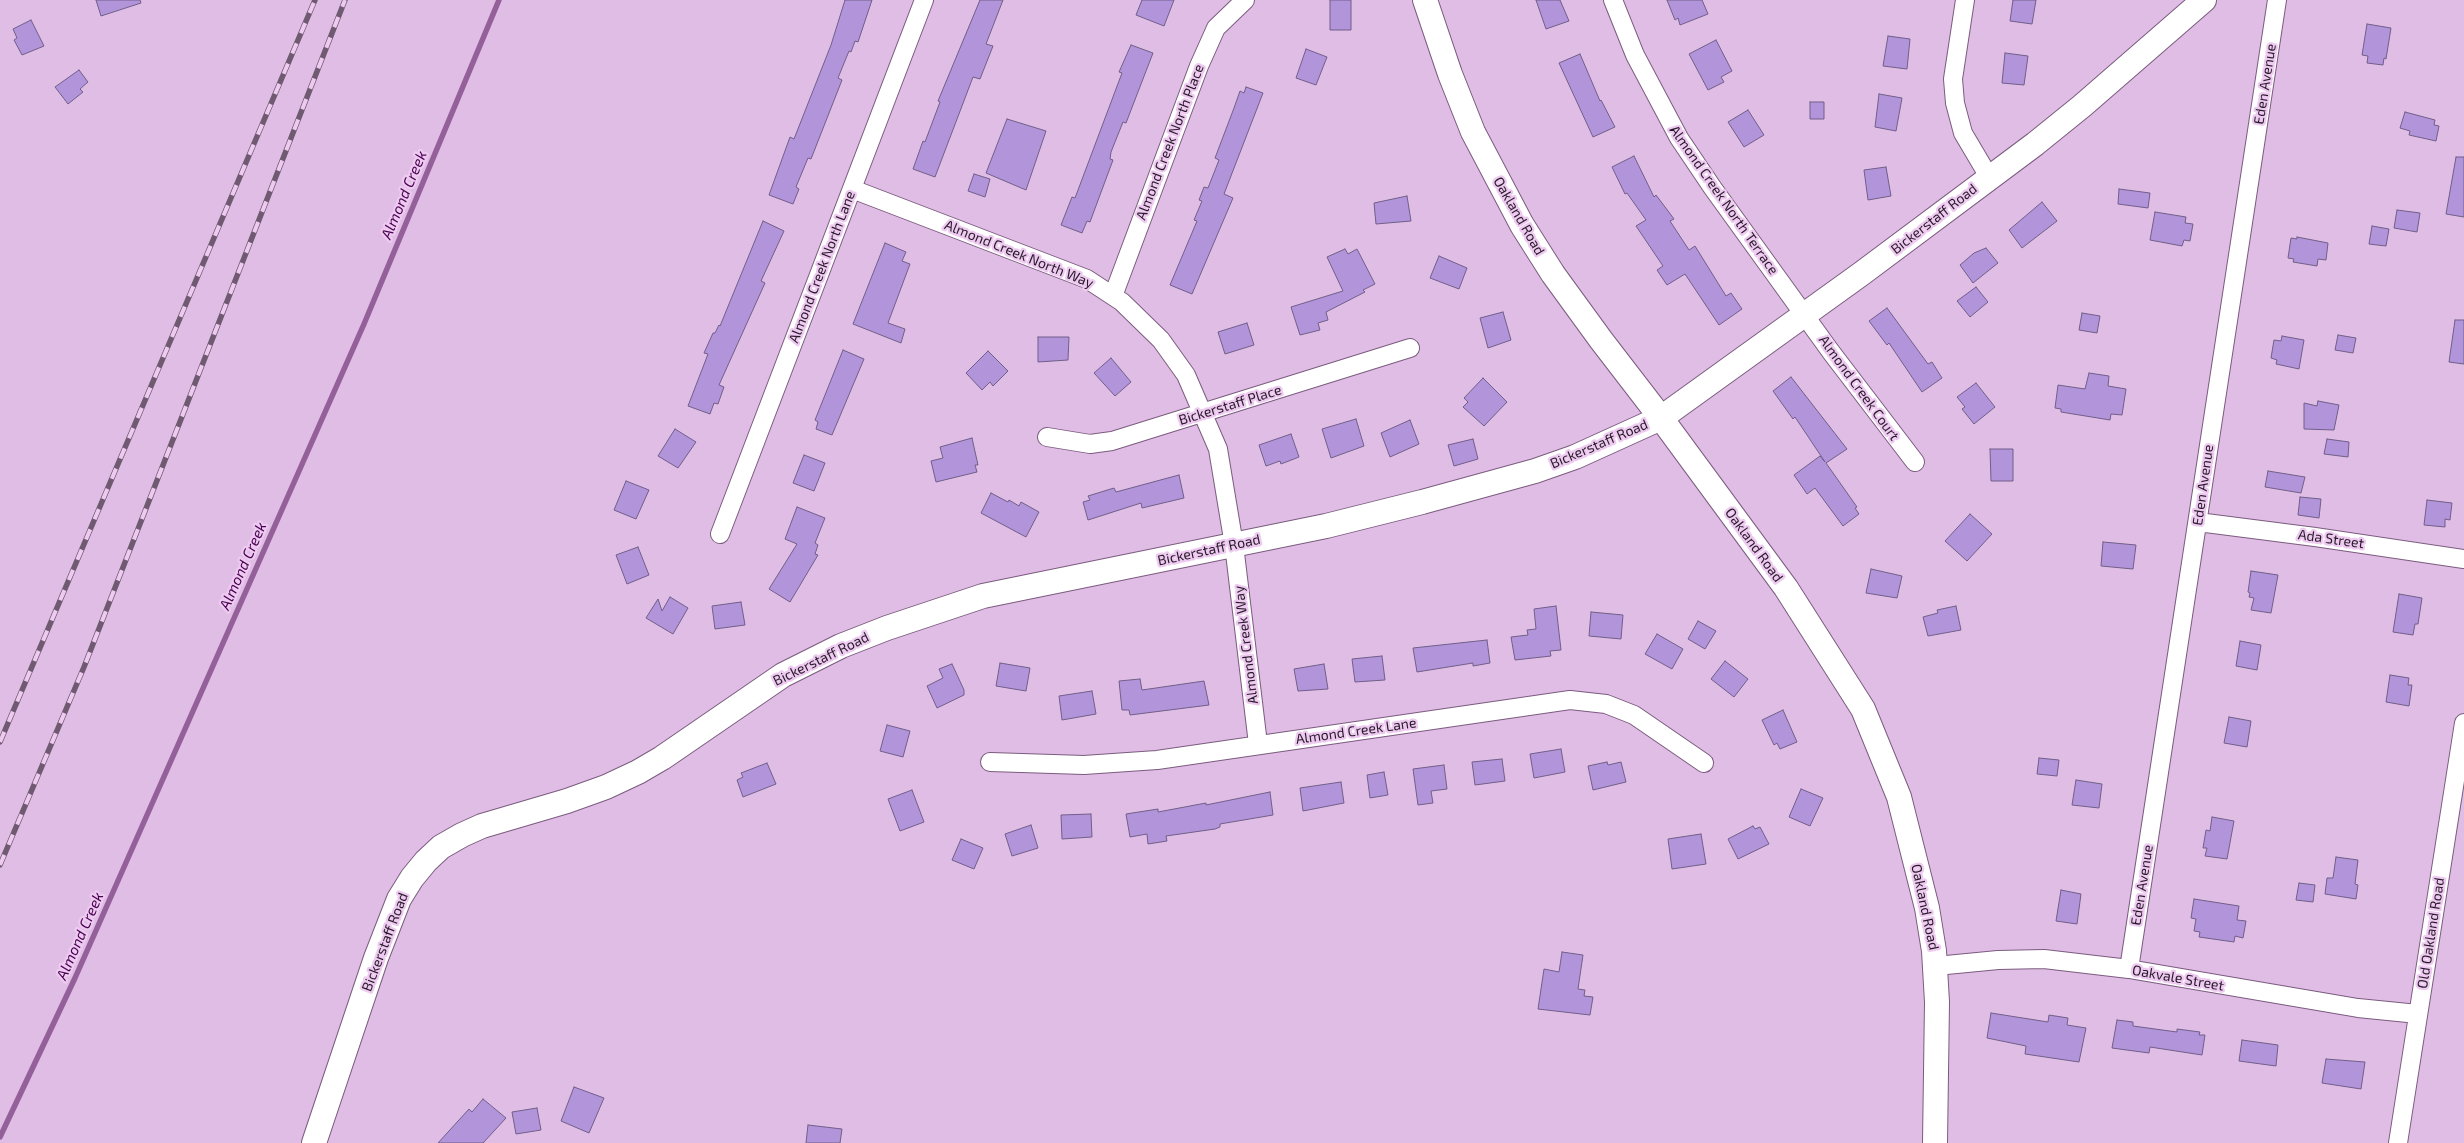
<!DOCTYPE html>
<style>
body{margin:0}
canvas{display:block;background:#e0bde4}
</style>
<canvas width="2464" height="1143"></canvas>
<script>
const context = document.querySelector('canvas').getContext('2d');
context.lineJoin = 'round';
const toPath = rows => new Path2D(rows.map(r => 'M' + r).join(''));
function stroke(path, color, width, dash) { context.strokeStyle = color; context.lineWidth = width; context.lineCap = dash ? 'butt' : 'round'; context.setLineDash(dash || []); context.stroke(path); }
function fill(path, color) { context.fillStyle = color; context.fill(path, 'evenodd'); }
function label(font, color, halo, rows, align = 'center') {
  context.font = font + ' "Exo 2",sans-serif'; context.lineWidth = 4.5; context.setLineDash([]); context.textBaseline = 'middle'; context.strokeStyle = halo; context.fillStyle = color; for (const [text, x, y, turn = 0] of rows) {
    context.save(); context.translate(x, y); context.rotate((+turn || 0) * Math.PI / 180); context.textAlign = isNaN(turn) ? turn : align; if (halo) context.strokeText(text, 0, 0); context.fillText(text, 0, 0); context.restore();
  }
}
const stream = toPath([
 [0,1137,75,978,364,324,499,0]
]);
const building = toPath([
 [96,0,140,0,141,3,101,16,96,0],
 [845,0,872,0,858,42,855,41,851,52,849,51,838,78,842,80,811,159,808,158,796,187,799,189,793,204,769,195,790,137,794,139,831,45,845,0],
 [980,0,1003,0,986,44,993,46,980,79,973,77,935,177,913,169,923,141,925,142,940,102,938,101,980,0],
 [1142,0,1174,0,1164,26,1136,15,1142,0],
 [1330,0,1351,0,1351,30,1330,30,1330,0],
 [1536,0,1560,0,1569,21,1546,29,1536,0],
 [1667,0,1702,0,1708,14,1680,25,1678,18,1675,20,1667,0],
 [2013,0,2036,0,2032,24,2010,21,2013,0],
 [31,20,44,46,22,55,14,40,17,38,13,29,31,20],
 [2367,24,2391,28,2386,59,2384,58,2383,65,2367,63,2368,56,2362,55,2367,24],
 [1888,36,1910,39,1907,69,1883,66,1888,36],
 [1716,40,1732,71,1721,77,1724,82,1708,90,1689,54,1716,40],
 [1131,45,1153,53,1126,123,1123,122,1111,152,1110,159,1113,160,1090,222,1087,221,1082,233,1061,225,1072,197,1075,198,1122,73,1119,72,1131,45],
 [1306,49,1327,57,1316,85,1296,78,1306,49],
 [2005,53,2028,56,2024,85,2002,83,2005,53],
 [1580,54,1600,101,1601,100,1615,127,1593,137,1559,63,1580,54],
 [79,70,88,82,80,89,83,92,68,104,55,87,79,70],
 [1246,87,1263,93,1224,194,1233,198,1192,294,1170,285,1197,221,1194,220,1202,201,1199,200,1204,187,1208,188,1219,160,1215,158,1234,108,1240,91,1244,93,1246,87],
 [1879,94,1902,98,1896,131,1875,127,1879,94],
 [1810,102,1824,102,1824,119,1810,119,1810,102],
 [1748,110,1764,135,1744,147,1728,122,1748,110],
 [2405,112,2435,120,2434,125,2439,126,2436,141,2409,135,2410,131,2400,128,2405,112],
 [1007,119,1046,131,1026,190,986,173,1007,119],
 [1634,156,1654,197,1656,195,1674,219,1670,221,1689,250,1695,246,1726,296,1731,293,1742,309,1719,325,1685,274,1667,285,1657,270,1663,266,1636,226,1646,220,1627,193,1625,194,1612,167,1634,156],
 [2456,157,2464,157,2464,217,2446,214,2456,157],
 [1886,167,1891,196,1868,200,1864,170,1886,167],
 [974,174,990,179,985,197,968,191,974,174],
 [2119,189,2150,193,2148,208,2118,204,2119,189],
 [1407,196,1411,221,1376,224,1374,203,1407,196],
 [2042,202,2057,221,2022,248,2009,230,2042,202],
 [2397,210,2420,213,2417,232,2394,228,2397,210],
 [2155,212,2186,217,2185,223,2193,224,2190,241,2184,240,2182,246,2150,240,2155,212],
 [763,221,784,231,761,281,765,283,719,385,724,387,718,404,714,403,710,414,688,406,708,354,704,353,713,333,715,333,719,325,720,326,763,221],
 [2372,226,2389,229,2386,246,2369,244,2372,226],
 [2297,237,2328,243,2326,260,2318,259,2317,266,2293,262,2294,259,2288,258,2291,238,2297,239,2297,237],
 [885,243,906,252,902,261,910,264,888,323,905,329,901,343,853,324,885,243],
 [1986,248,1998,263,1973,283,1960,265,1974,253,1986,248],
 [1345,249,1348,254,1357,249,1375,284,1363,290,1365,292,1326,312,1328,320,1318,323,1320,330,1300,335,1291,307,1343,291,1327,257,1345,249],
 [1439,256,1467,268,1459,289,1430,278,1439,256],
 [1976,287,1988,302,1970,317,1957,301,1976,287],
 [1887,308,1928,364,1932,362,1942,378,1922,392,1889,343,1887,345,1869,321,1887,308],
 [1503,312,1511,340,1488,348,1480,318,1503,312],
 [2082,313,2100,316,2097,333,2079,330,2082,313],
 [2455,320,2464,320,2464,364,2449,362,2455,320],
 [1247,323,1254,345,1225,354,1218,332,1247,323],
 [2338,335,2356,338,2353,353,2335,350,2338,335],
 [2282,336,2304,340,2299,369,2276,364,2277,360,2271,358,2274,340,2281,341,2282,336],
 [1038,337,1069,337,1068,360,1038,362,1038,337],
 [843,350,864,359,832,435,816,429,818,422,815,420,843,350],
 [988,351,1008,371,993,386,990,382,982,390,966,373,988,351],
 [1111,358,1131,382,1115,396,1094,373,1111,358],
 [2089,373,2109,376,2108,386,2126,389,2122,415,2111,414,2110,420,2061,412,2061,409,2055,408,2058,385,2085,389,2089,373],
 [1791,377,1847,449,1826,463,1857,507,1855,508,1859,514,1843,526,1815,488,1807,494,1794,475,1820,456,1825,462,1795,417,1793,419,1773,391,1791,377],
 [1483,378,1507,402,1484,426,1463,407,1468,402,1464,398,1483,378],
 [1976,383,1995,407,1974,424,1962,409,1965,407,1957,397,1976,383],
 [2318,401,2339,405,2334,430,2304,429,2304,403,2317,406,2318,401],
 [1356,419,1364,446,1331,458,1322,429,1356,419],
 [1410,420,1419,444,1390,457,1381,433,1410,420],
 [675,429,696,442,678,468,658,456,675,429],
 [1291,434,1299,457,1281,464,1280,461,1266,466,1259,445,1291,434],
 [972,438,978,465,975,465,977,472,936,482,931,461,943,458,940,447,972,438],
 [1473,439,1478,459,1454,466,1448,445,1473,439],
 [2327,439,2349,442,2348,457,2324,454,2327,439],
 [1990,449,2013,449,2013,481,1991,481,1990,449],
 [804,455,825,463,814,491,793,483,804,455],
 [2268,471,2305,477,2301,493,2265,487,2268,471],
 [1179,475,1184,498,1142,508,1141,503,1088,520,1083,502,1090,500,1088,496,1114,488,1116,492,1179,475],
 [626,481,649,490,636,519,614,510,626,481],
 [991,493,1008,502,1009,500,1019,506,1021,502,1039,512,1026,537,981,513,991,493],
 [2300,497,2321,499,2319,518,2298,515,2300,497],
 [2427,500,2452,503,2450,520,2445,519,2445,527,2424,525,2427,500],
 [797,507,825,518,815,543,818,545,815,554,818,555,790,602,769,589,797,544,785,539,797,507],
 [1970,514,1992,534,1967,561,1945,541,1970,514],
 [2103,542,2136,545,2133,569,2101,566,2103,542],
 [638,547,649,575,627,584,616,555,638,547],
 [1871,569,1902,576,1897,598,1866,593,1871,569],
 [2251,571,2278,575,2271,613,2251,610,2254,598,2249,597,2250,593,2248,592,2251,571],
 [2399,594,2422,598,2418,624,2415,624,2413,635,2393,632,2399,594],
 [670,597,688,608,673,634,646,618,658,599,662,611,670,597],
 [741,602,745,625,715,629,712,606,741,602],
 [1556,606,1561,650,1550,651,1551,656,1515,660,1511,637,1528,635,1527,630,1536,629,1534,609,1556,606],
 [1956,606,1961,630,1928,636,1923,617,1938,613,1937,610,1956,606],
 [1591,612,1623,615,1621,639,1589,636,1591,612],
 [1698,621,1716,631,1705,649,1688,639,1698,621],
 [1657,634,1683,649,1672,669,1645,654,1657,634],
 [1487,640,1490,663,1473,666,1473,663,1417,672,1413,648,1487,640],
 [2240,641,2261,645,2257,670,2236,666,2240,641],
 [1382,656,1385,680,1355,682,1352,659,1382,656],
 [1725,661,1748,679,1734,697,1711,679,1725,661],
 [1000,663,1030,668,1026,691,996,686,1000,663],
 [952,664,964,690,964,695,937,708,927,686,943,678,939,669,952,664],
 [1324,664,1328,689,1298,691,1294,669,1324,664],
 [2390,675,2409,678,2408,685,2412,685,2409,706,2386,702,2390,675],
 [1140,679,1142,690,1204,681,1209,705,1130,715,1129,710,1122,710,1119,681,1140,679],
 [1092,691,1096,714,1062,720,1059,696,1092,691],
 [1783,710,1797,742,1780,749,1777,743,1774,745,1762,720,1783,710],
 [2229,717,2251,721,2247,747,2224,743,2229,717],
 [887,725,910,731,903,757,880,751,887,725],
 [1561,749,1565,772,1534,778,1530,754,1561,749],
 [2039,758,2059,760,2057,776,2037,774,2039,758],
 [1502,759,1505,781,1475,785,1472,762,1502,759],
 [1607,762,1608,765,1621,762,1626,782,1593,790,1588,766,1607,762],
 [767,763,776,784,743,797,737,780,743,777,741,773,767,763],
 [1444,765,1447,789,1431,791,1433,803,1418,805,1413,769,1444,765],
 [1384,772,1388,795,1370,798,1367,775,1384,772],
 [2076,780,2102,784,2099,808,2072,805,2076,780],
 [1341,782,1344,803,1303,811,1300,788,1341,782],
 [1801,789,1823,798,1810,826,1789,817,1801,789],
 [912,790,924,822,900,831,888,799,912,790],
 [1270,792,1273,815,1220,824,1220,827,1215,829,1166,836,1167,841,1148,844,1147,834,1130,837,1126,814,1158,809,1158,812,1206,803,1206,805,1270,792],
 [1091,814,1092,837,1062,839,1061,815,1091,814],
 [2212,817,2234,821,2227,859,2205,856,2207,848,2203,848,2206,830,2210,831,2212,817],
 [1031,825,1038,848,1012,856,1005,834,1031,825],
 [1753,826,1755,829,1760,827,1769,844,1738,859,1728,839,1753,826],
 [1701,834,1706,864,1672,869,1668,839,1701,834],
 [961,839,983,848,974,869,952,860,961,839],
 [2336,857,2358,860,2355,884,2358,885,2356,899,2325,894,2327,878,2333,878,2336,857],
 [2299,883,2315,885,2313,902,2296,900,2299,883],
 [2061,890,2081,894,2077,924,2056,921,2061,890],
 [2194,899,2239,906,2237,920,2246,921,2243,938,2235,936,2234,942,2199,937,2200,932,2194,931,2196,919,2191,918,2194,899],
 [1562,952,1583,955,1578,989,1585,990,1584,996,1593,997,1590,1015,1538,1009,1544,969,1559,972,1562,952],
 [1991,1013,2048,1022,2049,1015,2068,1018,2067,1025,2086,1028,2079,1062,2025,1054,2026,1046,1987,1038,1991,1013],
 [2117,1020,2133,1022,2133,1026,2177,1032,2177,1029,2200,1032,2199,1035,2205,1035,2202,1055,2150,1047,2149,1053,2112,1048,2117,1020],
 [2242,1040,2278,1045,2276,1066,2239,1061,2242,1040],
 [2326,1059,2365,1062,2361,1089,2322,1083,2326,1059],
 [574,1087,604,1098,589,1133,561,1121,574,1087],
 [483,1099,506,1118,483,1143,438,1143,469,1109,472,1112,483,1099],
 [537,1108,541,1130,516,1134,512,1112,537,1108],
 [808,1125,842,1129,840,1143,806,1143,808,1125]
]);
const street = toPath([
 [1613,0,1635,55,1679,138,1712,187,1831,352,1915,462],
 [1965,0,1953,79,1955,103,1963,133,1989,177],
 [852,189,1087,279,1122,302,1161,340,1186,375,1218,449,1234,545,1258,744],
 [1113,296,1199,66,1216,28,1245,0],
 [1047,437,1090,444,1112,441,1410,348],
 [2198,522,2315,537,2464,559],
 [720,534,924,0],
 [990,762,1084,765,1157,760,1570,700,1606,704,1634,715,1704,763],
 [1936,966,1998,960,2044,959,2129,969,2358,1008,2418,1014],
 [2129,969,2277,0],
 [2398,1143,2464,723]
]);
const secondary = toPath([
 [1425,0,1450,74,1473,132,1522,225,1553,274,1601,340,1661,418,1786,588,1863,709,1899,797,1927,908,1934,951,1937,1002,1935,1143],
 [314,1143,376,958,399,899,412,878,426,861,441,847,462,835,482,826,567,801,606,787,638,772,662,758,783,675,841,646,887,628,983,596,1326,526,1422,502,1535,471,1575,457,1661,418,1861,274,2035,144,2082,106,2204,0]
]);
const rail = toPath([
 [0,742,315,0],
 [0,865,84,667,345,0]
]);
const streetNames = [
 ["Eden Avenue",2265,84,-81],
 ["Almond Creek North Place",1170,142,-69],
 ["Almond Creek North Terrace",1724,200,55],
 ["Oakland Road",1519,216,60],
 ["Bickerstaff Road",1934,219,-38],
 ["Almond Creek North Way",1019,254,22],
 ["Almond Creek North Lane",822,267,-69],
 ["Almond Creek Court",1859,388,54],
 ["Bickerstaff Place",1230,405,-17],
 ["Bickerstaff Road",1599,444,-23],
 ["Eden Avenue",2203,485,-82],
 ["Ada Street",2331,539,8],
 ["Oakland Road",1754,545,54],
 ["Bickerstaff Road",1209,550,-12],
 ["Almond Creek Way",1246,645,-97],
 ["Bickerstaff Road",821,659,-26],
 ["Almond Creek Lane",1356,731,-8],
 ["Eden Avenue",2142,885,-81],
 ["Oakland Road",1925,907,78],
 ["Old Oakland Road",2431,933,-81],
 ["Bickerstaff Road",385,942,-69],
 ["Oakvale Street",2178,978,10]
];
const waterNames = [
 ["Almond Creek",404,195,-67],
 ["Almond Creek",243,566,-66],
 ["Almond Creek",80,936,-66]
];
stroke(stream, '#94609a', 5.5);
fill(building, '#b294db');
stroke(building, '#705f88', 1);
stroke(street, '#7b5c7f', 20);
stroke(secondary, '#7b5c7f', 26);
stroke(street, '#fff', 18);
stroke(secondary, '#fff', 24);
stroke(rail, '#6f5a71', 5.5);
stroke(rail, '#eecaf1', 4, [11]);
label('14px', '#271a28', '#eecaf1', streetNames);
label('italic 15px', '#490151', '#eecaf1', waterNames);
</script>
